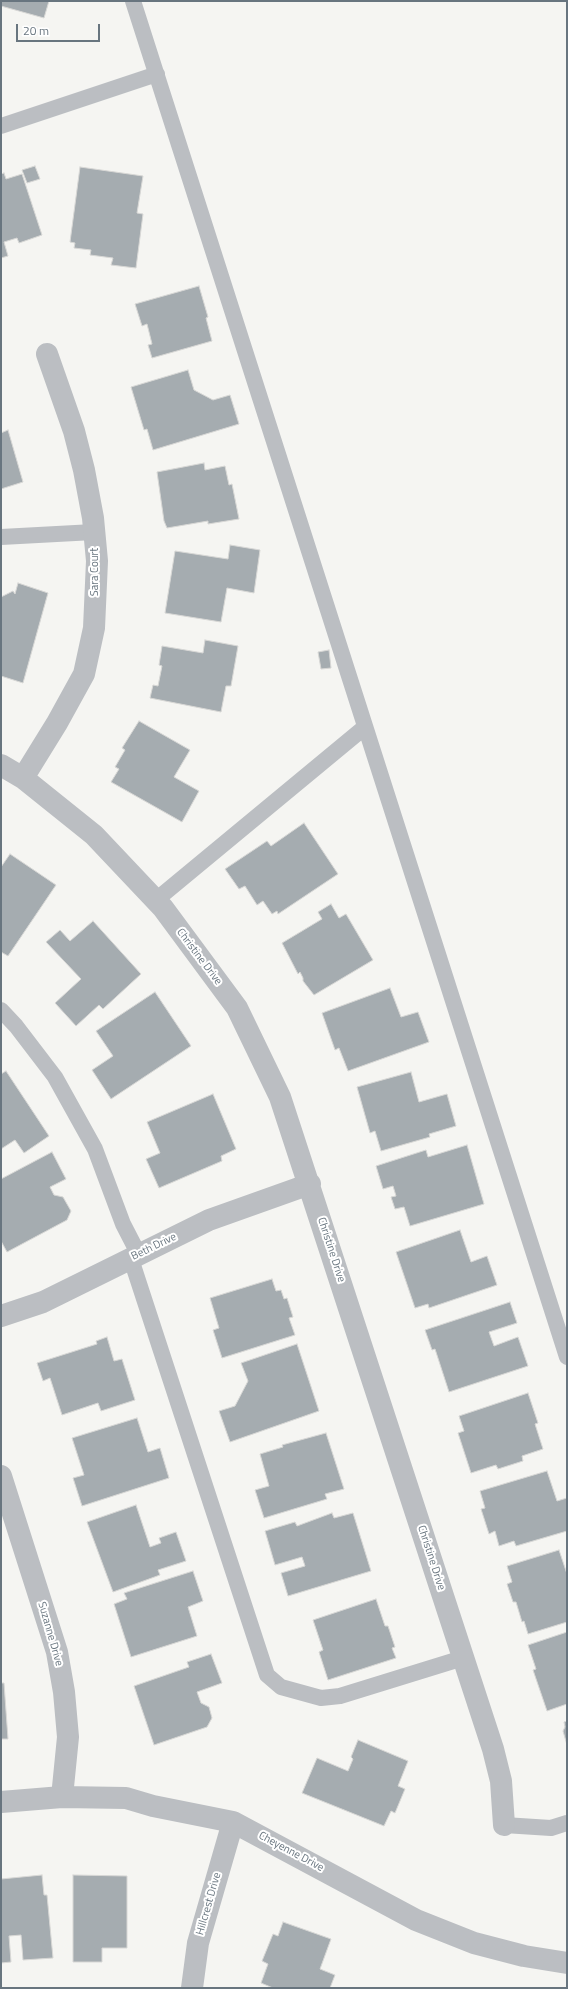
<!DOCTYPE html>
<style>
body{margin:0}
#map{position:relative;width:568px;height:1989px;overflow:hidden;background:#f5f5f2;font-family:"Titillium Web",sans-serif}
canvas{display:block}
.frame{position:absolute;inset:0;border:2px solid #68757f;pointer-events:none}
.scale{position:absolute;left:16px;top:24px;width:84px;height:18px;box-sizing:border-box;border:2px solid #68757f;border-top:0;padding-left:5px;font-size:12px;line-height:14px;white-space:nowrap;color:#68757f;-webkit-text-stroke:3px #fff;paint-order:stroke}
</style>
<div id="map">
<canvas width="568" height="1989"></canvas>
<div class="frame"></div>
<div class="scale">20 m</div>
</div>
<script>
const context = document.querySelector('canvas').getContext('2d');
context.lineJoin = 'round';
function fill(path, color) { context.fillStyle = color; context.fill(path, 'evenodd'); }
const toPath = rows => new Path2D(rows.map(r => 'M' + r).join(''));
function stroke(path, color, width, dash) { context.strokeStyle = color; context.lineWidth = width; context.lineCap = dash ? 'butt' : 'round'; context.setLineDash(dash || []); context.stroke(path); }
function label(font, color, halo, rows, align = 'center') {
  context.font = font + ' "Titillium Web",sans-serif'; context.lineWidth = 4; context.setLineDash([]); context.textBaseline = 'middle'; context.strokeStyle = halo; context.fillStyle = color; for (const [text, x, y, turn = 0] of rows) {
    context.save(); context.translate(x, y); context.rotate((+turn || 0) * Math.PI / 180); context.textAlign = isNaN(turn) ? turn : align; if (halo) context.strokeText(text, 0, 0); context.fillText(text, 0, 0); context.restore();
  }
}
const building = toPath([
 [1,1,49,1,44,18,1,6,1,1],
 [35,166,40,179,27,183,22,170,35,166],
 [80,167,143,176,137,213,143,214,136,268,111,265,113,258,90,255,91,250,74,248,75,243,70,242,80,167],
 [4,173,6,179,22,174,42,235,19,243,17,238,4,242,8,256,1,258,1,174,4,173],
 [199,286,208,317,206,318,212,341,152,358,148,345,152,344,147,324,142,326,135,304,199,286],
 [188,370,194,390,213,400,230,395,239,424,153,450,147,429,144,430,131,387,188,370],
 [8,430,23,482,1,489,1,433,8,430],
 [204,463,205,470,225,466,229,485,232,484,239,519,208,524,208,521,167,528,164,521,157,472,204,463],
 [230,545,260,550,254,593,227,588,221,622,165,613,175,551,228,559,230,545],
 [18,583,48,593,23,683,1,676,1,597,13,591,15,594,18,583],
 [205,640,238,646,231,686,226,686,221,712,150,698,153,685,158,686,162,666,159,665,162,646,203,653,205,640],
 [329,650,331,668,321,669,318,652,329,650],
 [139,721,190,750,174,777,199,791,182,822,111,782,119,769,115,767,125,750,122,748,139,721],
 [304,823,338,874,278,914,277,911,272,914,263,901,257,905,245,886,239,889,225,869,267,841,271,846,304,823],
 [10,854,56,885,8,956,1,952,1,867,10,854],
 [331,904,339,918,346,914,373,960,314,995,303,981,303,978,300,972,298,974,282,943,322,919,318,912,331,904],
 [93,921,141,974,103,1009,99,1005,76,1026,55,1003,81,979,46,942,60,930,70,941,93,921],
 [390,988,401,1017,418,1012,429,1042,348,1071,339,1048,335,1050,322,1013,390,988],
 [155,992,191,1046,111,1099,92,1070,113,1056,96,1031,155,992],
 [6,1071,49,1136,24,1153,15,1140,1,1149,1,1074,6,1071],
 [411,1072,419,1102,447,1094,456,1126,429,1134,430,1137,381,1151,375,1131,370,1133,357,1087,411,1072],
 [213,1094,236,1149,221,1156,222,1161,159,1188,146,1159,160,1153,147,1122,213,1094],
 [467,1145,484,1204,410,1226,404,1207,395,1209,391,1197,396,1196,393,1186,383,1189,376,1166,426,1150,428,1157,467,1145],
 [52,1152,66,1179,50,1187,54,1195,63,1197,71,1211,67,1220,7,1252,1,1241,1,1179,52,1152],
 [460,1230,471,1262,487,1256,497,1285,429,1308,428,1304,415,1308,396,1252,460,1230],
 [272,1279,276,1291,281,1290,284,1299,287,1298,293,1317,289,1318,295,1335,222,1358,213,1330,219,1328,210,1298,272,1279],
 [510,1302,517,1323,489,1332,494,1346,518,1337,528,1366,449,1392,435,1349,432,1350,425,1330,510,1302],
 [107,1337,114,1361,122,1359,135,1400,101,1411,98,1403,62,1415,50,1378,43,1381,37,1363,97,1344,96,1341,107,1337],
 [297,1344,319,1411,230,1442,219,1411,235,1406,248,1381,241,1363,297,1344],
 [528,1393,538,1423,535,1424,543,1449,522,1456,523,1461,498,1469,496,1465,471,1473,458,1433,464,1431,459,1416,528,1393],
 [137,1418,148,1452,160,1448,169,1478,82,1506,73,1478,84,1475,72,1438,137,1418],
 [326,1433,344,1489,325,1494,327,1499,264,1518,255,1490,269,1486,260,1454,283,1447,282,1445,326,1433],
 [547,1471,557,1501,567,1498,567,1531,516,1546,514,1541,499,1546,495,1531,489,1534,481,1509,485,1508,480,1491,547,1471],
 [136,1505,150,1547,161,1543,159,1538,176,1532,186,1561,158,1570,160,1575,113,1592,87,1522,136,1505],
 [332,1513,334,1518,353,1513,371,1571,288,1596,281,1573,305,1566,302,1557,275,1565,265,1531,295,1522,297,1526,332,1513],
 [559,1550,567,1574,567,1622,528,1634,524,1621,522,1622,516,1602,513,1602,507,1584,512,1582,507,1566,559,1550],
 [193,1571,203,1601,188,1607,197,1636,131,1657,114,1604,127,1599,124,1593,193,1571],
 [376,1599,385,1626,388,1626,395,1647,392,1648,396,1658,328,1680,319,1652,323,1650,313,1620,376,1599],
 [567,1632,567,1704,547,1711,533,1670,536,1669,528,1645,567,1632],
 [211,1654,222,1683,197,1692,201,1703,209,1707,212,1718,207,1727,154,1745,134,1686,189,1667,187,1662,211,1654],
 [1,1683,4,1683,8,1739,1,1739,1,1683],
 [567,1721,567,1745,563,1731,565,1727,564,1722,567,1721],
 [358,1740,408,1761,398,1786,405,1789,395,1813,391,1811,384,1826,302,1793,317,1758,348,1771,353,1759,351,1757,358,1740],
 [42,1875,44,1895,47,1895,53,1958,23,1960,21,1935,9,1936,11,1962,1,1963,1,1879,42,1875],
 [73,1875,127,1876,127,1948,102,1948,102,1962,73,1962,73,1875],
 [283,1922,331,1939,320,1969,335,1975,330,1988,273,1988,261,1983,268,1964,262,1961,273,1934,278,1936,283,1922]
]);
const lane = toPath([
 [133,1,567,1357],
 [1,126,157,74],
 [1,537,94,532],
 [156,900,365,727],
 [1,1010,16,1026,55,1077,95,1149,123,1224,139,1255],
 [131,1259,267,1675,281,1687,321,1698,340,1696,463,1658],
 [504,1825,551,1828,567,1823]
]);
const street = toPath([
 [1,765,23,778,94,835,163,908,237,1008,280,1097,493,1749,501,1781,504,1825],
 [23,778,57,723,84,674,94,628,97,561,93,518,84,470,74,431,47,354],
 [1,1316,43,1302,209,1220,310,1184],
 [1,1476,57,1652,64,1692,68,1737,62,1797],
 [1,1802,62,1797,126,1798,153,1806,233,1822,416,1920,474,1943,524,1956,567,1963],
 [192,1988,198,1943,233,1822]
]);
const streetNames = [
 ["Sara Court",95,572,-90],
 ["Christine Drive",199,957,53],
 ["Beth Drive",154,1247,-26],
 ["Christine Drive",331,1250,72],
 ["Christine Drive",431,1558,72],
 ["Suzanne Drive",50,1634,74],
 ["Cheyenne Drive",291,1852,28],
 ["Hillcrest Drive",209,1904,-74]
];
fill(building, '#a5acb0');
stroke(building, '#d7d7d5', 1);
stroke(lane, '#bbbec2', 16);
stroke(street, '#bbbec2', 22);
label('11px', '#68757f', '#fff', streetNames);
</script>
